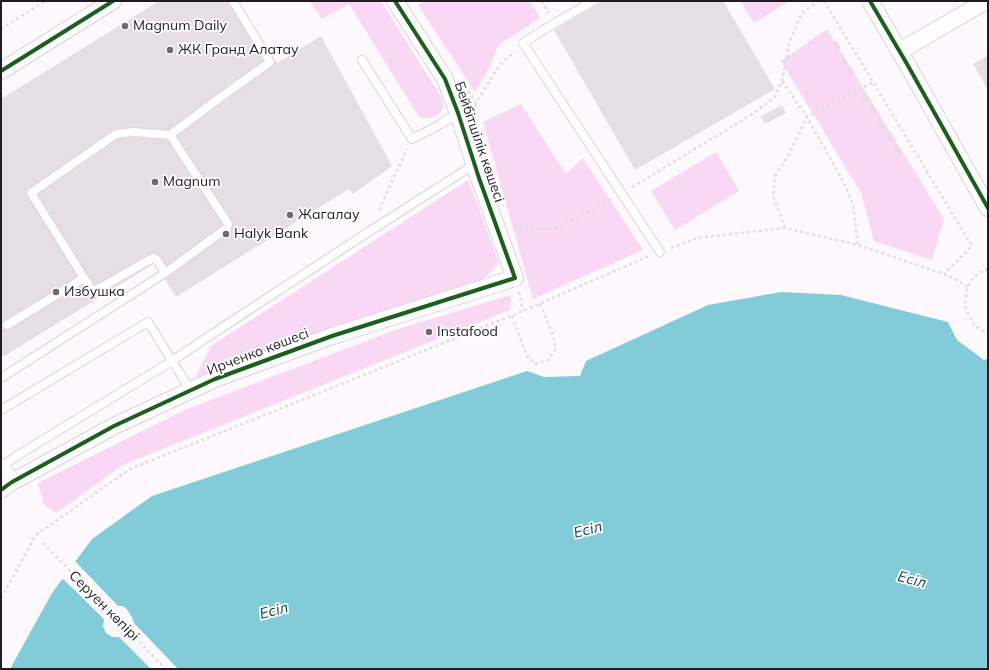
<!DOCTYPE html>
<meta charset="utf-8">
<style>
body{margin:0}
#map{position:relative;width:989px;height:670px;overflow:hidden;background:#fcf8fb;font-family:Mulish,sans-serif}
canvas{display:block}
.frame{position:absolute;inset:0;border:2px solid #211c21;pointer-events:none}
</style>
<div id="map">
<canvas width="989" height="670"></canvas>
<div class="frame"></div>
</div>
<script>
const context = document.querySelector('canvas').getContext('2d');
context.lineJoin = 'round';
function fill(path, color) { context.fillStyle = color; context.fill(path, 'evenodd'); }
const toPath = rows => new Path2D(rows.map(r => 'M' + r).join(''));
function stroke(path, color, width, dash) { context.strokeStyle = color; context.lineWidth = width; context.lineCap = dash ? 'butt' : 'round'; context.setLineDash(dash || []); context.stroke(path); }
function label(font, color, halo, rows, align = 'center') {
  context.font = font + ' Mulish,sans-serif'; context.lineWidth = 3.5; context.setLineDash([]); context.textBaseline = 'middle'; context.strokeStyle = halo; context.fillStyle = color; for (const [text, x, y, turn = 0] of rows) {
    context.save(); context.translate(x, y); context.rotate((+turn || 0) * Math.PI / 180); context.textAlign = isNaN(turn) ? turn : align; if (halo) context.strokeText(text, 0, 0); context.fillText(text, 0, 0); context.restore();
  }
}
const green = toPath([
 [310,1,381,1,441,97,444,107,442,110,439,114,430,118,421,118,416,112,349,4,322,19],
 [424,1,530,1,540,18,499,45,485,76,475,92,418,5],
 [740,1,790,1,754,23],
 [827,29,944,219,932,260,874,241,861,193,781,61],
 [521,104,566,174,583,158,643,250,533,299,483,122],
 [716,152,739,191,675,230,651,191],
 [468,180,499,263,485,278,195,378,211,346],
 [511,295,510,310,123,465,56,513,44,505,38,483,187,409,401,328]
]);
const water = toPath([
 [781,292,841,295,948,322,957,340,984,360,988,359,988,669,10,669,52,593,92,539,152,496,527,371,544,377,580,376,586,361,708,305]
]);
const pier = toPath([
 [74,560,118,606,122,606,126,608,132,617,134,623,178,669,151,669,119,637,112,637,106,633,103,626,104,619,61,577]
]);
const building = toPath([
 [159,1,238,1,277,63,321,36,392,166,353,194,349,189,176,297,155,263,3,357,1,353,1,99],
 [603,1,723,1,775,89,635,170,554,30],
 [836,40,841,48,838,49,835,49,833,45,833,42],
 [843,55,848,63,846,64,843,64,841,61,841,57],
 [988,55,988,90,973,64],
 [850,66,855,73,854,74,850,74,847,72,848,68],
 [864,92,870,100,867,101,864,101,862,98,862,95],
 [872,104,877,112,876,113,872,113,870,111,870,106],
 [782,105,786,113,765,124,761,116],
 [881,120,887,127,884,129,881,128,878,125,879,122],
 [888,131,893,139,890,140,886,139,885,136,885,133],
 [896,145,901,153,898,154,894,153,893,150,893,147]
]);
const path = toPath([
 [542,1,549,13],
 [824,1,972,246,944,274],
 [1,29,45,1],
 [782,81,807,117,843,181,853,204,858,245],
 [468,91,476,103,499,66,514,52],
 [475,113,476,103],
 [632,187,751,115,774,98,782,81,790,40,802,13,818,1],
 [379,210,407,149],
 [513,225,531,229,552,229,566,223,612,199],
 [785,228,773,196,775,176,788,156,807,117,874,82],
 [671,248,697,238,785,228,858,245,944,274,955,279,967,287],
 [988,269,984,270,974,277,967,287,965,307,974,325,988,334],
 [519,292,523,311],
 [512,316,527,356,535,364,548,360,556,348,553,335,540,304],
 [43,543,166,669],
 [1,598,36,535,130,469,523,311,649,256]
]);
const service = toPath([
 [593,1,555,23,523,43,660,252],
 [362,60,412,139,439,125,458,113],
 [84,278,93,292,151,259,154,258,157,260,165,273],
 [7,325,84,278,31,193,116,134,133,132,170,135],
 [1,378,165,273,227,228,228,224,225,219,170,135,221,97,270,62,233,1],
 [1,410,148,322,191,391],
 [1,467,15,457,172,361,206,338,370,231,475,164]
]);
const minor = toPath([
 [870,1,907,64,988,208],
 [900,51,986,1],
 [1,71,113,1],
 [1,467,12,482],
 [1,490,12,482,114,426,215,379,332,336,515,278,479,178,458,113,445,79,395,1]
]);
const cycleway = toPath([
 [870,1,907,64,988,208],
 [1,71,113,1],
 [1,490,12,482,114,426,215,379,332,336,515,278,479,178,458,113,445,79,395,1]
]);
const markers = [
 [125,26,4,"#6e696d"],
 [170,50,4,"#6e696d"],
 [155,182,4,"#6e696d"],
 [290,215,4,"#6e696d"],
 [226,234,4,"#6e696d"],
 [56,292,4,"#6e696d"],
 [429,332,4,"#6e696d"]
];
const poiNames = [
 ["Magnum Daily",133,26],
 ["ЖК Гранд Алатау",178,50],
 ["Magnum",163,182],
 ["Жагалау",298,215],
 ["Halyk Bank",234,234],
 ["Избушка",64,292],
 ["Instafood",437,332]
];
const streetNames = [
 ["Бейбітшілік көшесі",479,142,71],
 ["Ирченко көшесі",258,352,-21],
 ["Серуен көпірі",104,606,45]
];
const waterNames = [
 ["Есіл",588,530,-14],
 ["Есіл",912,580,15],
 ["Есіл",274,611,-14]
];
fill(green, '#f8d8f4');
fill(water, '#82ccd9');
fill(pier, '#fcf8fb');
fill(building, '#e7dee5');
stroke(service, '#d8d4d7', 10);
stroke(minor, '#d8d4d7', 18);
stroke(path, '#e0dee0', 2.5, [3, 3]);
stroke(service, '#fffefe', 8);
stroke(minor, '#fffefe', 16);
stroke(cycleway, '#1b5e20', 4);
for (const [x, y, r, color] of markers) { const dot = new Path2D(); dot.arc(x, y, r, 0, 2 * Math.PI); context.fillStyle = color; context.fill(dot); stroke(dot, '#fff', 1.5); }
label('14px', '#211c21', '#fff', poiNames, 'left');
label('14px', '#211c21', '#fff', streetNames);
label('italic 15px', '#0e3f47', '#fff', waterNames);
</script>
